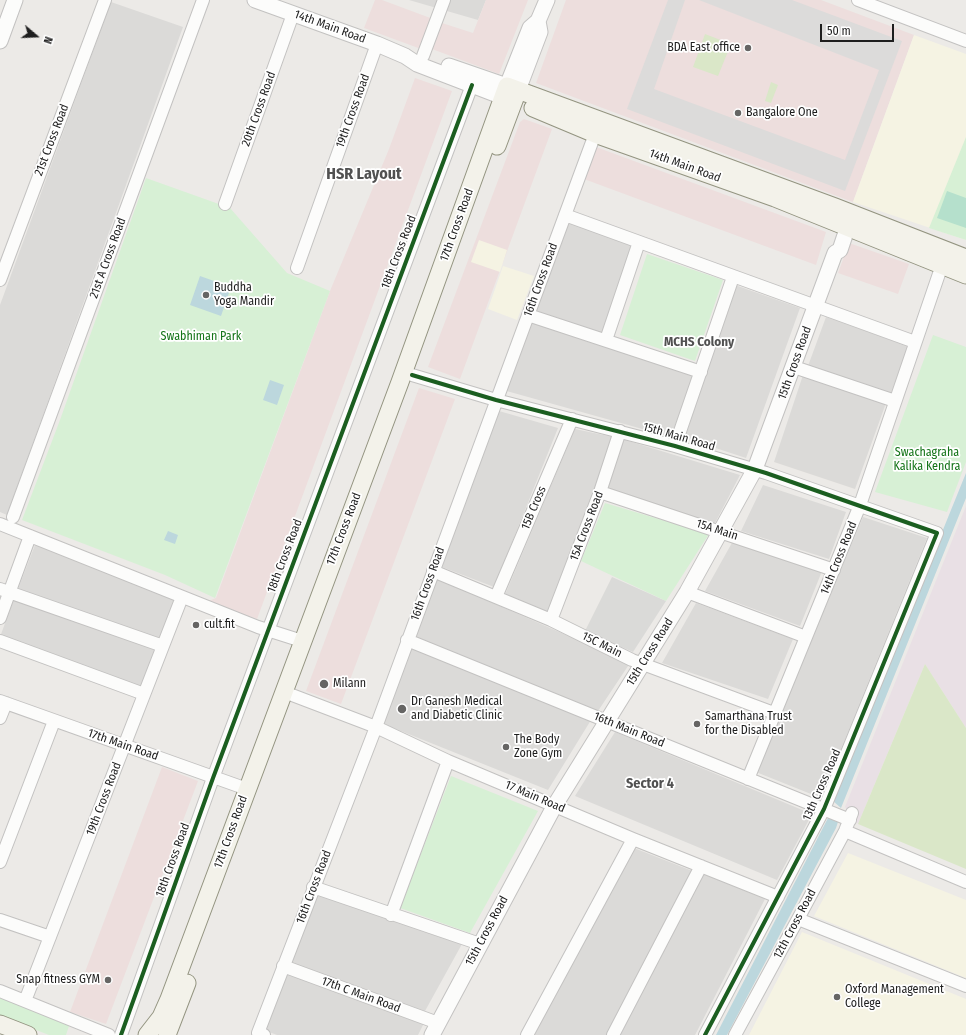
<!DOCTYPE html>
<style>
body{margin:0}
#map{position:relative;width:966px;height:1035px;overflow:hidden;background:#eceae7;font-family:"Fira Sans Condensed",sans-serif}
canvas{display:block}
.north{position:absolute;left:16px;top:16px;width:40px;height:40px;-webkit-text-stroke:3px #fff;paint-order:stroke;rotate:109deg;font-size:11px;font-weight:700;line-height:16px;text-align:center;color:#1e1e1e}
.north::after{content:'';display:block;margin:auto;width:14px;height:18px;background:#1e1e1e;clip-path:polygon(50% 0,100% 100%,50% 72%,0 100%)}
.scale{position:absolute;left:820px;top:24px;width:74px;height:18px;box-sizing:border-box;border:2px solid #1e1e1e;border-top:0;padding-left:5px;font-size:12px;line-height:14px;white-space:nowrap;color:#1e1e1e;-webkit-text-stroke:3px #fff;paint-order:stroke}
</style>
<div id="map">
<canvas width="966" height="1035"></canvas>
<div class="north">N</div>
<div class="scale">50 m</div>
</div>
<script>
const context = document.querySelector('canvas').getContext('2d');
context.lineJoin = 'round';
function fill(path, color) { context.fillStyle = color; context.fill(path, 'evenodd'); }
const toPath = rows => new Path2D(rows.map(r => 'M' + r).join(''));
function stroke(path, color, width, dash) { context.strokeStyle = color; context.lineWidth = width; context.lineCap = dash ? 'butt' : 'round'; context.setLineDash(dash || []); context.stroke(path); }
function label(font, color, halo, rows, align = 'center') {
  context.font = font + ' "Fira Sans Condensed",sans-serif'; context.lineWidth = 3.5; context.setLineDash([]); context.textBaseline = 'middle'; context.strokeStyle = halo; context.fillStyle = color; for (const [text, x, y, turn = 0] of rows) {
    context.save(); context.translate(x, y); context.rotate((+turn || 0) * Math.PI / 180); context.textAlign = isNaN(turn) ? turn : align; if (halo) context.strokeText(text, 0, 0); context.fillText(text, 0, 0); context.restore();
  }
}
const residential = toPath([
 [409,0,486,0,478,20],
 [111,2,183,27,7,515,0,512,0,305],
 [566,221,633,246,601,335,534,310],
 [735,285,800,308,746,458,685,438],
 [826,317,908,346,891,393,808,366],
 [528,321,694,374,671,437,503,390],
 [803,375,886,403,855,489,774,462],
 [499,411,558,428,494,587,442,567],
 [575,429,613,437,596,497,548,613,504,597],
 [622,439,740,475,714,525,607,491],
 [763,485,846,512,829,559,741,531],
 [863,517,927,538,821,798,756,772],
 [733,541,822,571,800,626,705,591],
 [35,545,175,599,158,643,18,589],
 [436,578,630,663,598,711,413,638],
 [15,596,156,647,140,691,0,637],
 [696,603,793,639,768,699,662,663],
 [409,647,591,720,548,790,381,723],
 [615,732,812,814,777,880,575,796],
 [634,848,695,872,608,1035,533,1035],
 [703,874,765,899,695,1035,618,1035],
 [316,892,462,944,425,1011,291,963],
 [285,973,424,1023,418,1035,277,1035,264,1030]
]);
const commercial = toPath([
 [375,0,382,0,433,19,421,49,364,28],
 [486,0,528,0,499,74,432,49,442,23,473,33],
 [566,0,821,0,914,35,853,202,536,83],
 [415,78,452,91,257,619,206,602,216,598,330,291,389,149],
 [524,119,552,129,460,379,428,367,520,122],
 [596,147,826,232,816,265,584,179],
 [849,243,909,264,898,294,838,273],
 [419,388,455,399,341,704,306,691],
 [162,767,198,781,106,1024,70,1012]
]);
const industrial = toPath([
 [966,506,966,728,925,664,858,824,845,807]
]);
const education = toPath([
 [914,35,966,54,966,240,853,202],
 [479,240,507,250,500,272,471,262],
 [503,266,534,276,517,320,488,309],
 [848,853,966,900,966,978,814,916],
 [802,932,966,999,966,1035,749,1035]
]);
const religious = toPath([
 [612,577,666,601,633,652,585,631]
]);
const grass = toPath([
 [705,34,731,44,718,76,693,67],
 [771,82,778,85,771,103,765,101],
 [925,664,966,728,966,869,858,824]
]);
const park = toPath([
 [966,137,966,240,929,228],
 [146,178,230,208,287,273,330,291,215,598,165,575,22,520,60,420],
 [647,254,723,280,695,361,620,335],
 [933,335,966,347,966,462,947,512,875,492],
 [605,503,709,534,666,601,581,561],
 [451,776,538,811,470,933,400,908],
 [0,997,70,1023,66,1035,49,1035,0,1016]
]);
const pitch = toPath([
 [947,191,966,198,966,228,937,218]
]);
const parking = toPath([
 [668,0,685,0,654,89,845,160,879,70,699,0,792,0,902,41,845,191,627,109]
]);
const water = toPath([
 [200,276,231,287,221,316,190,305],
 [270,380,284,385,277,405,263,400],
 [966,473,966,498,841,808,833,801],
 [168,531,178,535,175,544,164,540],
 [828,818,838,822,836,828,727,1035,716,1035]
]);
const minor = toPath([
 [858,0,966,41],
 [423,56,444,0],
 [225,204,293,14],
 [565,215,915,342],
 [297,268,377,44],
 [0,280,105,0],
 [528,315,701,372],
 [606,340,639,242],
 [794,367,895,401],
 [412,375,496,400,675,446,766,473,937,533,824,809,705,1035],
 [675,446,733,277],
 [600,492,834,570],
 [13,517,203,0],
 [0,524,258,627,302,641],
 [433,571,551,620,632,660,774,713],
 [0,589,163,646],
 [687,592,806,637],
 [496,597,572,419],
 [0,618,30,536],
 [551,620,600,492,620,431],
 [407,640,850,820],
 [0,641,144,694],
 [292,695,376,727,448,761,633,839,778,897],
 [0,701,247,789],
 [0,718,6,703],
 [748,779,860,505,942,265],
 [845,831,966,882],
 [0,862,54,721],
 [313,887,480,944],
 [391,915,448,761],
 [798,919,966,986],
 [0,920,50,937],
 [283,966,438,1023],
 [0,991,109,1035],
 [25,1001,182,597],
 [121,1035,213,778,472,85],
 [264,1035,258,1033,376,727,595,134],
 [527,1035,633,839],
 [613,1035,701,866],
 [735,1035,798,919,845,831,852,813]
]);
const tertiary = toPath([
 [255,0,377,44,405,56,417,64,503,97],
 [0,41,15,0],
 [449,66,507,86,530,28,538,21],
 [518,90,540,32,538,21,547,0],
 [432,1035,555,805,687,592,755,469,835,253,840,250,851,217]
]);
const secondary = toPath([
 [533,108,595,134,775,198,966,275],
 [497,146,518,90],
 [0,1024,28,1035],
 [147,1035,161,1017,169,999,400,382,507,86,835,207,966,258],
 [167,1035,187,983]
]);
const cycleway = toPath([
 [412,375,496,400,675,446,766,473,937,533,824,809,705,1035],
 [121,1035,213,778,472,85]
]);
const markers = [
 [748,48,4,"#666564"],
 [738,113,4,"#666564"],
 [206,295,4,"#666564"],
 [196,625,4,"#666564"],
 [324,684,5,"#666564"],
 [402,709,5,"#666564"],
 [697,724,4,"#666564"],
 [506,747,4,"#666564"],
 [108,980,4,"#666564"],
 [837,997,4,"#666564"]
];
const streetNames = [
 ["14th Main Road",330,27,20],
 ["20th Cross Road",259,109,-70],
 ["19th Cross Road",353,111,-70],
 ["21st Cross Road",52,140,-69],
 ["14th Main Road",685,166,20],
 ["17th Cross Road",457,225,-70],
 ["18th Cross Road",399,252,-69],
 ["21st A Cross Road",108,258,-70],
 ["16th Cross Road",541,280,-70],
 ["15th Cross Road",795,363,-70],
 ["15th Main Road",679,437,16],
 ["15B Cross",534,508,-67],
 ["15A Cross Road",587,526,-69],
 ["17th Cross Road",344,529,-69],
 ["15A Main",717,530,18],
 ["18th Cross Road",285,556,-69],
 ["14th Cross Road",839,558,-68],
 ["16th Cross Road",428,584,-70],
 ["15C Main",602,645,26],
 ["15th Cross Road",650,652,-58],
 ["16th Main Road",629,730,22],
 ["17th Main Road",123,745,19],
 ["13th Cross Road",822,785,-66],
 ["17 Main Road",535,797,23],
 ["19th Cross Road",104,799,-69],
 ["17th Cross Road",231,832,-70],
 ["18th Cross Road",173,860,-70],
 ["16th Cross Road",314,887,-69],
 ["12th Cross Road",795,924,-62],
 ["15th Cross Road",487,931,-62],
 ["17th C Main Road",361,995,20]
];
const poiNames = [
 ["BDA East office",740,48,"right"],
 ["Bangalore One",746,113],
 ["Buddha",214,288],
 ["Yoga Mandir",214,302],
 ["cult.fit",204,625],
 ["Milann",333,684],
 ["Dr Ganesh Medical",411,702],
 ["and Diabetic Clinic",411,716],
 ["Samarthana Trust",705,717],
 ["for the Disabled",705,731],
 ["The Body",514,740],
 ["Zone Gym",514,754],
 ["Snap fitness GYM",100,980,"right"],
 ["Oxford Management",845,990],
 ["College",845,1004]
];
const parkNames = [
 ["Swabhiman Park",201,337],
 ["Swachagraha",927,453],
 ["Kalika Kendra",927,467]
];
const neighbourhoodNames = [
 ["MCHS Colony",699,342]
];
const quarterNames = [
 ["Sector 4",650,784]
];
const districtNames = [
 ["HSR Layout",364,175]
];
fill(residential, '#dbdad8');
fill(commercial, '#eddedd');
fill(industrial, '#e9e0e5');
fill(education, '#f5f3e3');
fill(religious, '#dadad8');
fill(grass, '#dae7c8');
fill(park, '#d7f0d5');
fill(pitch, '#b5e0cc');
fill(parking, '#dcdbda');
fill(water, '#bcd7dd');
stroke(minor, '#c3c2c1', 14);
stroke(tertiary, '#c3c2c1', 17);
stroke(secondary, '#939480', 19);
stroke(minor, '#fcfcfb', 12);
stroke(tertiary, '#fcfcfb', 15);
stroke(secondary, '#f3f2ea', 17);
stroke(cycleway, '#1b5e20', 4);
for (const [x, y, r, color] of markers) { const dot = new Path2D(); dot.arc(x, y, r, 0, 2 * Math.PI); context.fillStyle = color; context.fill(dot); stroke(dot, '#fff', 1.5); }
label('12px', '#1e1e1e', '#fff', streetNames);
label('12px', '#1e1e1e', '#fff', poiNames, 'left');
label('12px', '#147418', '#fff', parkNames);
label('bold 13px', '#515151', '#fff', neighbourhoodNames);
label('bold 14px', '#515151', '#fff', quarterNames);
label('bold 16px', '#515151', '#fff', districtNames);
</script>
